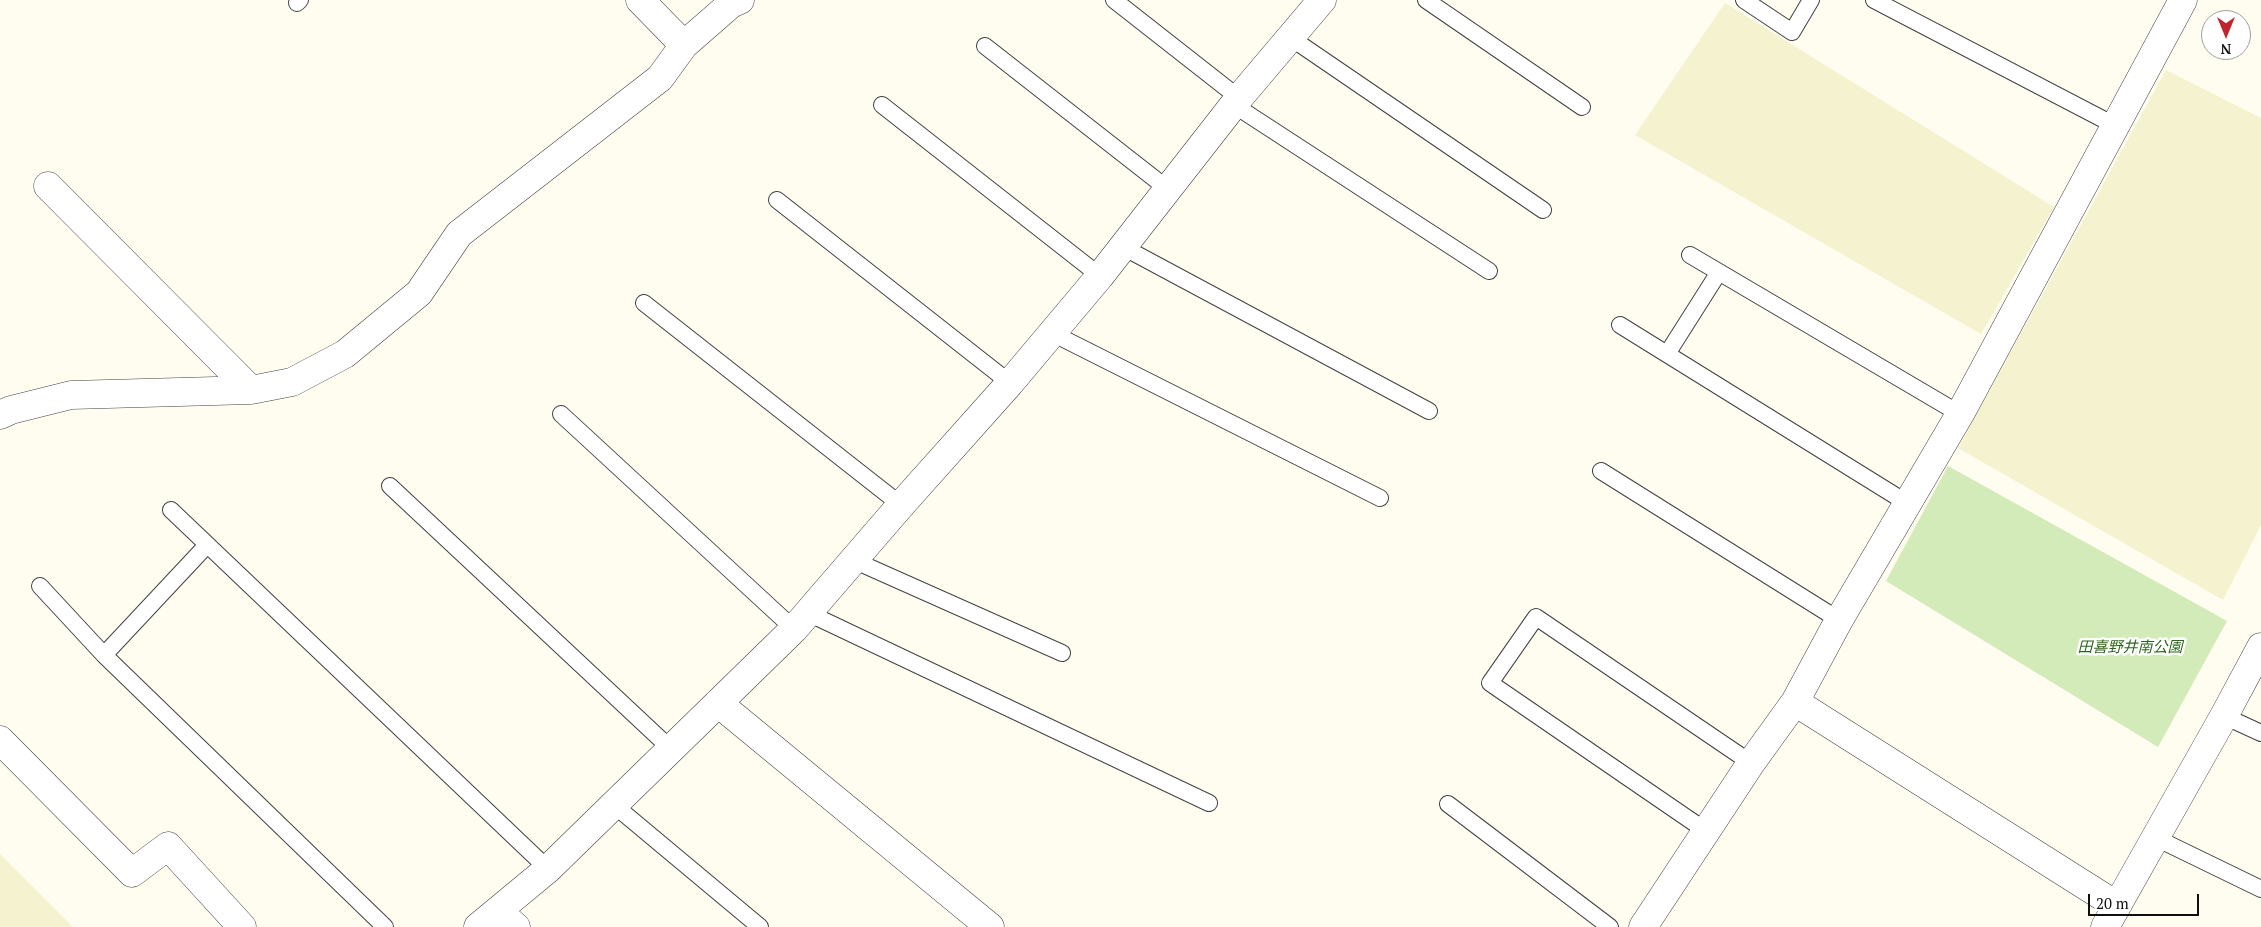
<!DOCTYPE html>
<meta charset="utf-8">
<style>
body{margin:0}
#map{position:relative;width:2261px;height:927px;overflow:hidden;background:#fffcf0;font-family:"PT Serif",serif}
canvas{display:block}
.north{position:absolute;left:2201px;top:10px;width:50px;height:50px;box-sizing:border-box;background:#fff;border:1px solid #9f9f9f;border-radius:50%;rotate:180deg;font-size:14px;font-weight:700;line-height:20px;text-align:center;color:#0f0f0f}
.north::after{content:'';display:block;margin:auto;width:18px;height:22px;background:#c0252d;clip-path:polygon(50% 0,100% 100%,50% 72%,0 100%)}
.scale{position:absolute;left:2088px;top:894px;width:111px;height:22px;box-sizing:border-box;border:2px solid #0f0f0f;border-top:0;padding-left:6px;font-size:15px;line-height:18px;white-space:nowrap;color:#0f0f0f;-webkit-text-stroke:4px #fff;paint-order:stroke}
</style>
<div id="map">
<canvas width="2261" height="927"></canvas>
<div class="north">N</div>
<div class="scale">20 m</div>
</div>
<script>
const context = document.querySelector('canvas').getContext('2d');
context.lineJoin = 'round';
function fill(path, color) { context.fillStyle = color; context.fill(path, 'evenodd'); }
const toPath = rows => new Path2D(rows.map(r => 'M' + r).join(''));
function stroke(path, color, width, dash) { context.strokeStyle = color; context.lineWidth = width; context.lineCap = dash ? 'butt' : 'round'; context.setLineDash(dash || []); context.stroke(path); }
function label(font, color, halo, rows, align = 'center') {
  context.font = font + ' "PT Serif","Noto Sans JP",serif'; context.lineWidth = 5; context.setLineDash([]); context.textBaseline = 'middle'; context.strokeStyle = halo; context.fillStyle = color; for (const [text, x, y, turn = 0] of rows) {
    context.save(); context.translate(x, y); context.rotate((+turn || 0) * Math.PI / 180); context.textAlign = isNaN(turn) ? turn : align; if (halo) context.strokeText(text, 0, 0); context.fillText(text, 0, 0); context.restore();
  }
}
const farmland = toPath([
 [1725,3,2054,207,1981,334,1635,135],
 [2166,70,2261,118,2261,525,2223,600,1958,448],
 [0,854,73,927,0,927]
]);
const green = toPath([
 [1948,466,2227,621,2158,747,1886,581]
]);
const service = toPath([
 [1114,0,1239,98],
 [1426,0,1582,107],
 [1744,0,1792,32,1811,0],
 [1874,0,2116,126],
 [297,3,300,0],
 [1291,38,1543,210],
 [985,46,1169,190],
 [882,105,1100,276],
 [1234,105,1489,271],
 [777,200,1010,383],
 [1123,247,1429,411],
 [1690,255,1960,414],
 [644,303,901,505],
 [1620,325,1907,503],
 [1052,333,1380,498],
 [1667,354,1719,272],
 [561,414,794,629],
 [1601,471,1839,620],
 [390,486,672,750],
 [171,510,548,869],
 [853,560,1062,653],
 [40,586,104,655,385,927],
 [808,613,1209,803],
 [104,655,207,545],
 [2224,716,2261,733],
 [1448,804,1610,927],
 [614,805,760,927],
 [1706,831,1490,683,1536,617,1751,763],
 [2154,837,2261,889]
]);
const minor = toPath([
 [640,0,684,45],
 [48,186,251,390],
 [0,415,11,410,71,395,251,390,292,382,345,354,419,293,459,234,660,78,684,45,731,4,740,0],
 [1795,702,2116,905],
 [718,703,990,927],
 [0,740,132,873,168,846,242,927],
 [498,911,516,927],
 [478,927,548,869,794,629,901,505,1010,383,1100,276,1239,98,1322,0],
 [1643,927,1751,763,1795,702,1839,620,1960,414,2183,0],
 [2105,927,2224,716,2261,647]
]);
const parkNames = [
 ["田喜野井南公園",2130,648]
];
fill(farmland, '#f5f2d0');
fill(green, '#d3eab9');
stroke(service, '#424242', 18);
stroke(minor, '#424242', 29);
stroke(service, '#fff', 16);
stroke(minor, '#fff', 28);
label('italic 15px', '#2d671e', '#fff', parkNames);
</script>
